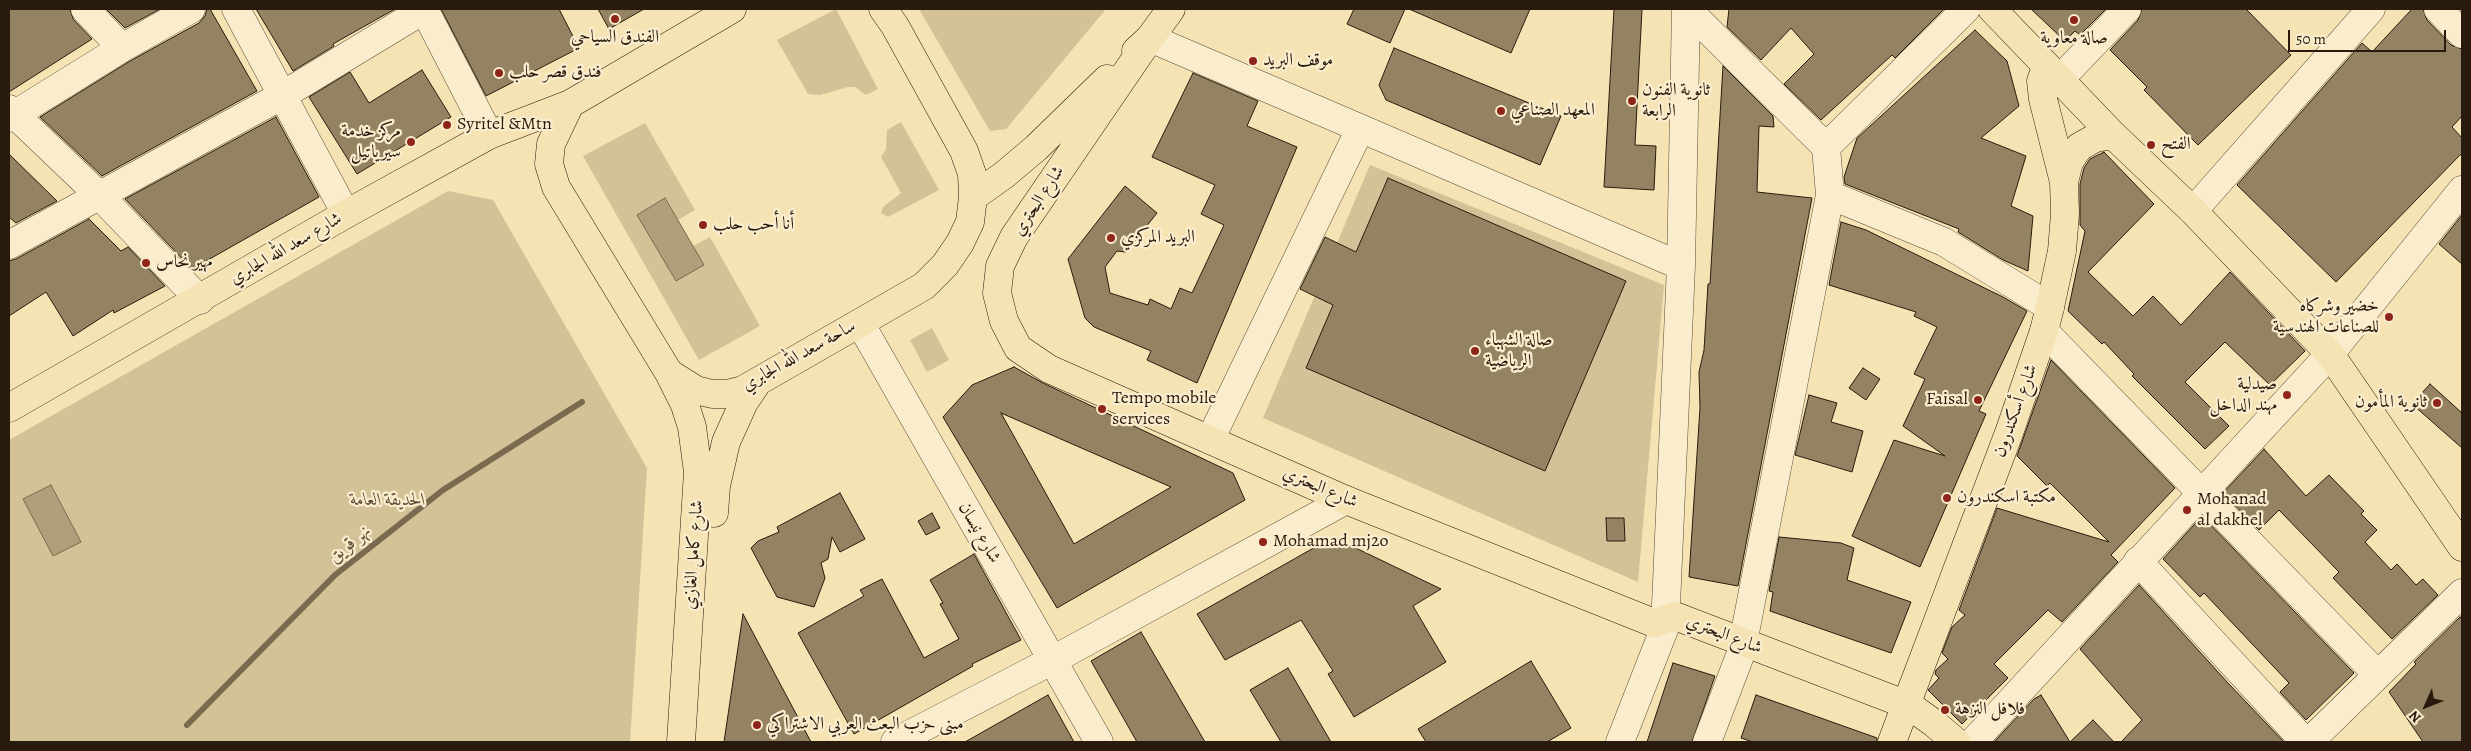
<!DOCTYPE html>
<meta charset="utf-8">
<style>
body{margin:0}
#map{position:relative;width:2471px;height:751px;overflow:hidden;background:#f6e3b3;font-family:Alegreya,serif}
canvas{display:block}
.frame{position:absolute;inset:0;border:10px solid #281b0d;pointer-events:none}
.north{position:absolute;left:2401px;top:681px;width:50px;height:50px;-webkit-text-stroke:4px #f9edce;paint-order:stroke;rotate:226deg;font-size:14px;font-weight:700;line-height:20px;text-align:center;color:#281b0d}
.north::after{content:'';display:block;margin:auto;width:18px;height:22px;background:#281b0d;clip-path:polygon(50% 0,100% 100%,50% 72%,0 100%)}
.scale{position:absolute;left:2288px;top:30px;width:158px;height:22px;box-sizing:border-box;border:2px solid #281b0d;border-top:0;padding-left:6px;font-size:15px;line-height:18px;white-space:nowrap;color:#281b0d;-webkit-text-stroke:4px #f9edce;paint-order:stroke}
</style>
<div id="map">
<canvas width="2471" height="751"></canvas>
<div class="frame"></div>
<div class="north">N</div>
<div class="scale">50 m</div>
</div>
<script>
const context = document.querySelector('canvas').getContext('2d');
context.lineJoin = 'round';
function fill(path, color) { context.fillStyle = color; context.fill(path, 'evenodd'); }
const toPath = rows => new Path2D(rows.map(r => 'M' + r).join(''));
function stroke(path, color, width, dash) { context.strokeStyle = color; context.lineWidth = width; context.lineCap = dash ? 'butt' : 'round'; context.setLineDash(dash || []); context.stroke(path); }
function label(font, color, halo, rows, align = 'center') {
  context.font = font + ' Alegreya,Amiri,serif'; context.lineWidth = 4.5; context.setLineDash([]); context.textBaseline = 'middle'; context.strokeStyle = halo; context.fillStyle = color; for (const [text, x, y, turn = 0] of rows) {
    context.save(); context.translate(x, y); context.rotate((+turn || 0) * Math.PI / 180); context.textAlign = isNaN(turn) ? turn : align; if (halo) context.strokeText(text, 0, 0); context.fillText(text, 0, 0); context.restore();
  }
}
const green = toPath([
 [836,9,878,89,866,95,855,87,848,87,820,95,808,94,777,40],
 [919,9,1106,9,1006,129,990,131],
 [901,122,939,190,888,217,881,213,883,207,901,193,881,157,886,149,887,130],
 [645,123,695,210,678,220,693,246,710,237,760,326,699,360,583,156],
 [1370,165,1664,285,1638,582,1263,418],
 [448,191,493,200,647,468,630,742,9,742,9,440],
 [932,328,949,360,927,372,910,340]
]);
const water = toPath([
 [665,198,704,265,676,281,637,215,665,198],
 [51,485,81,542,53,556,23,499,51,485]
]);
const stream = toPath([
 [187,725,335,575,443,490,582,402]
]);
const building = toPath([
 [9,9,70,9,73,19,92,39,9,92,9,9],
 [106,9,160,9,125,28,106,9],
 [207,9,210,9,257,91,102,176,40,117,130,61,199,23,205,16,207,9],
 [256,9,395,9,333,44,334,46,293,71,256,9],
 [441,9,559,9,579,48,486,96,441,9],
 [598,9,644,9,609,29,598,9],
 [1354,9,1405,9,1390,43,1347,24,1354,9],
 [1409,9,1530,9,1511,53,1409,9],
 [1614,9,1642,9,1635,145,1656,146,1654,190,1604,187,1614,9],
 [1729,9,1944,9,1895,58,1892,55,1821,120,1784,84,1814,54,1791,28,1761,60,1727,27,1729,9],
 [2031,9,2106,9,2080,35,2075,31,2065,41,2031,9],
 [2142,9,2246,9,2291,55,2198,145,2144,90,2147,87,2110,50,2138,20,2142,9],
 [2412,9,2423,9,2427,20,2451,45,2462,49,2462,116,2452,127,2462,138,2462,153,2336,282,2237,185,2362,43,2372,52,2412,9],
 [1975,30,2007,61,2019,106,1981,138,2026,156,2011,206,2033,216,2028,271,2003,260,1958,232,1959,229,1845,184,1844,177,1857,138,1975,30],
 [1394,48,1561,116,1540,165,1386,100,1379,85,1394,48],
 [1723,66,1773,116,1774,127,1759,126,1757,192,1812,198,1738,586,1689,577,1700,408,1699,372,1704,350,1708,284,1710,284,1723,66],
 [422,70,451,117,357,174,309,97,350,72,369,103,422,70],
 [1193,73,1258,101,1247,126,1297,147,1197,383,1147,360,1151,351,1094,327,1085,318,1068,259,1125,186,1157,213,1126,252,1117,251,1105,267,1110,293,1148,305,1150,299,1171,309,1180,288,1192,293,1224,225,1201,214,1215,185,1152,157,1193,73],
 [276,117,319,197,192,269,125,199,276,117],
 [2104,152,2154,204,2088,272,2133,316,2153,296,2181,325,2230,272,2305,351,2270,385,2225,342,2185,382,2229,426,2205,449,2132,376,2134,374,2104,342,2102,344,2068,311,2085,231,2080,225,2080,184,2084,168,2090,159,2104,152],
 [9,154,57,201,16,223,9,217,9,154],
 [1388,178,1626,281,1545,471,1306,368,1333,305,1300,289,1325,237,1356,252,1388,178],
 [2462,215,2462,264,2439,244,2462,215],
 [89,219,121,251,128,247,165,286,114,313,113,310,73,336,46,292,9,316,9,261,16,259,89,219],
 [1841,222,1866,230,2003,297,2027,311,1979,411,1986,414,1920,567,1852,536,1894,440,1945,456,1903,426,1925,379,1914,374,1937,327,1914,316,1916,312,1829,285,1841,222],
 [2051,360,2175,488,2111,555,2118,562,2062,622,2048,610,1994,664,2008,678,1962,724,1928,690,1939,678,1935,674,1936,670,1948,659,1942,653,1952,627,1965,615,1959,610,1997,508,2109,542,2050,483,2047,486,2017,456,2051,360],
 [1014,367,1043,383,1233,473,1245,500,1057,608,943,417,972,385,1014,367],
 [1001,413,1171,487,1074,544,1001,413],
 [1863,368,1880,379,1866,400,1849,388,1863,368],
 [2430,384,2462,413,2462,448,2412,404,2430,384],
 [1809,395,1837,403,1831,422,1863,431,1852,472,1795,455,1809,395],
 [2264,449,2306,496,2329,475,2364,511,2361,514,2377,530,2365,542,2391,570,2397,564,2416,585,2423,579,2438,595,2392,639,2333,578,2339,572,2279,510,2259,530,2223,493,2264,449],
 [840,493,865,539,840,552,832,537,828,559,821,563,825,578,814,607,777,597,751,548,758,541,779,532,777,527,840,493],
 [932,513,940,528,926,535,918,521,932,513],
 [2202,516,2354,673,2306,720,2280,692,2289,683,2204,593,2200,597,2163,559,2202,516],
 [1606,518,1624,518,1625,541,1607,541,1606,518],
 [1333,537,1441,589,1413,606,1446,662,1354,717,1328,674,1333,671,1301,620,1225,660,1197,614,1333,537],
 [1779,537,1841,543,1854,548,1847,580,1911,602,1891,653,1770,611,1773,592,1769,591,1779,537],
 [974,554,1021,640,972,664,973,666,854,734,798,633,864,596,860,590,882,579,924,658,959,639,940,604,943,603,930,580,974,554],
 [2139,585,2228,683,2284,742,2121,742,2142,720,2080,649,2139,585],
 [743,614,811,742,724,742,743,614],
 [2460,617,2462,620,2462,742,2423,742,2389,692,2416,664,2414,662,2460,617],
 [1141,632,1205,742,1137,742,1091,661,1141,632],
 [1531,661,1571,728,1547,742,1426,742,1418,729,1531,661],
 [1673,663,1715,676,1692,742,1647,742,1673,663],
 [1288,668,1331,742,1281,742,1250,690,1288,668],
 [1048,695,1074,742,965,742,1048,695],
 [1756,695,1877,738,1877,742,1753,742,1741,738,1756,695],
 [2041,695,2070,742,1994,742,2034,699,2041,695],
 [2093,720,2114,742,2070,742,2093,720]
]);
const minor = toPath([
 [85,9,122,48],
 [236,9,346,214],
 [424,9,489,135],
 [1687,9,1826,147],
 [2438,9,2462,34],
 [1150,38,1681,266],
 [2059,80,2127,9],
 [9,109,100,196,200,300],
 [9,118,122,48,191,9],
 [1830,195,1944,242,2050,307],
 [2193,211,2371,9],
 [9,245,283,95,425,9],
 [860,323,1099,742],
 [2044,331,2378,675],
 [1210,440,1360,129],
 [2138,561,2305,742],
 [895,742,1051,661,1346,500],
 [1620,742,1665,627,1681,266,1686,9],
 [1707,742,1741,653,1830,195,1826,147,1966,9],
 [1973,742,2330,354,2462,190],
 [2309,742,2462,593]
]);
const major = toPath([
 [1992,9,2113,135,2193,211,2330,354,2462,547],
 [1150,38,1014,237,1000,266,997,293,1004,321,1018,348,1049,369,1346,500,1654,623,1675,616,1910,706,1935,724,1956,742],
 [1136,51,1150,38,1171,9],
 [570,104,551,144,549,164,556,187,669,373,696,390,712,394,727,394,743,390,924,286,945,265,960,243,970,222,973,197,972,174,964,151,895,26,883,9],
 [2064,182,2069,162,2079,147,2095,138,2113,135],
 [973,197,1004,175,1036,148,1107,79],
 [669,373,685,405,692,427,698,472,681,742],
 [9,408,346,214,489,135,570,104,732,9],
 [714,513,716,486,726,442,744,402,757,383],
 [1892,742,2009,433,2044,331,2050,307,2062,251,2065,214,2064,182,2043,99,2041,81,2046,68]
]);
const markers = [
 [615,19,5,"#8f2418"],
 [2074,20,5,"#8f2418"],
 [1253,61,5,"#8f2418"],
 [499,73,5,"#8f2418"],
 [1632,101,5,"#8f2418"],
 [1501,111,5,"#8f2418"],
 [447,125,5,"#8f2418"],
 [411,142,5,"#8f2418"],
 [2151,145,5,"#8f2418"],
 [703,225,5,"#8f2418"],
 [1111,238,5,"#8f2418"],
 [146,263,5,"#8f2418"],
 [2389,317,5,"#8f2418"],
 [1475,351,5,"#8f2418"],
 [2287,395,5,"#8f2418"],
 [1978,400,5,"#8f2418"],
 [2437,403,5,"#8f2418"],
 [1102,409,5,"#8f2418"],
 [1947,498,5,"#8f2418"],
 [2187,510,5,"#8f2418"],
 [1263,542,5,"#8f2418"],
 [1945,710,5,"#8f2418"],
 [757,725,5,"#8f2418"]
];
const poiNames = [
 ["الفندق السياحي",615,38,"center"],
 ["صالة معاوية",2074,39,"center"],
 ["موقف البريد",1263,61],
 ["فندق قصر حلب",509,73],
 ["ثانوية الفنون",1642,91],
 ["الرابعة",1642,112],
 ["المعهد الصناعي",1511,111],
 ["Syritel &Mtn",457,125],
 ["مركز خدمة",401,132,"right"],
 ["سيرياتيل",401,153,"right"],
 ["الفتح",2161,145],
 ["أنا أحب حلب",713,225],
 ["البريد المركزي",1121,238],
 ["مهير نحاس",156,263],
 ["خضير وشركاه",2379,307,"right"],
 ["للصناعات الهندسية",2379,328,"right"],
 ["صالة الشهباء",1485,341],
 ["الرياضية",1485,362],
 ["صيدلية",2277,385,"right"],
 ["مهند الداخل",2277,406,"right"],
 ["Tempo mobile",1112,399],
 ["services",1112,420],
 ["Faisal",1968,400,"right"],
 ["ثانوية المأمون",2427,403,"right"],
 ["مكتبة اسكندرون",1957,498],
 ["Mohanad",2197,500],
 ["al dakhel",2197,521],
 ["Mohamad mj2o",1273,542],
 ["فلافل النزهة",1955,710],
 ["مبنى حزب البعث العربي الاشتراكي",767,725]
];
const streetNames = [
 ["شارع البحتري",1039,201,-57],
 ["شارع سعد الله الجابري",286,249,-30],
 ["ساحة سعد الله الجابري",799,356,-29],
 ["شارع أسكندرون",2016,411,-70],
 ["شارع البحتري",1320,488,23],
 ["شارع نيسان",979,533,60],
 ["شارع كامل الغازي",694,555,-86],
 ["شارع البحتري",1724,635,21]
];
const parkNames = [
 ["الحديقة العامة",388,501]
];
const waterNames = [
 ["نهر قويق",350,544,-39]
];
fill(green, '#d3c197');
fill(water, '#b09f7b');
stroke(water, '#7a6a4f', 1);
stroke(stream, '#7a6a4f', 6);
fill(building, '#938363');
stroke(building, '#281b0d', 1);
stroke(minor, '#5c4d36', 29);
stroke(major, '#281b0d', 29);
stroke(minor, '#f9edce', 28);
stroke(major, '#f6e3b3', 28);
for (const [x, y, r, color] of markers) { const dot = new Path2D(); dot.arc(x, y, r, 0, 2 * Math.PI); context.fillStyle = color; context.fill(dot); stroke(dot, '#f9edce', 2); }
label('18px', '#281b0d', '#f9edce', poiNames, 'left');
label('18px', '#281b0d', '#f9edce', streetNames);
label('italic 18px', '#5b4d36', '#f9edce', parkNames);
label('italic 19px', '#5e5039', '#f9edce', waterNames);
</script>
